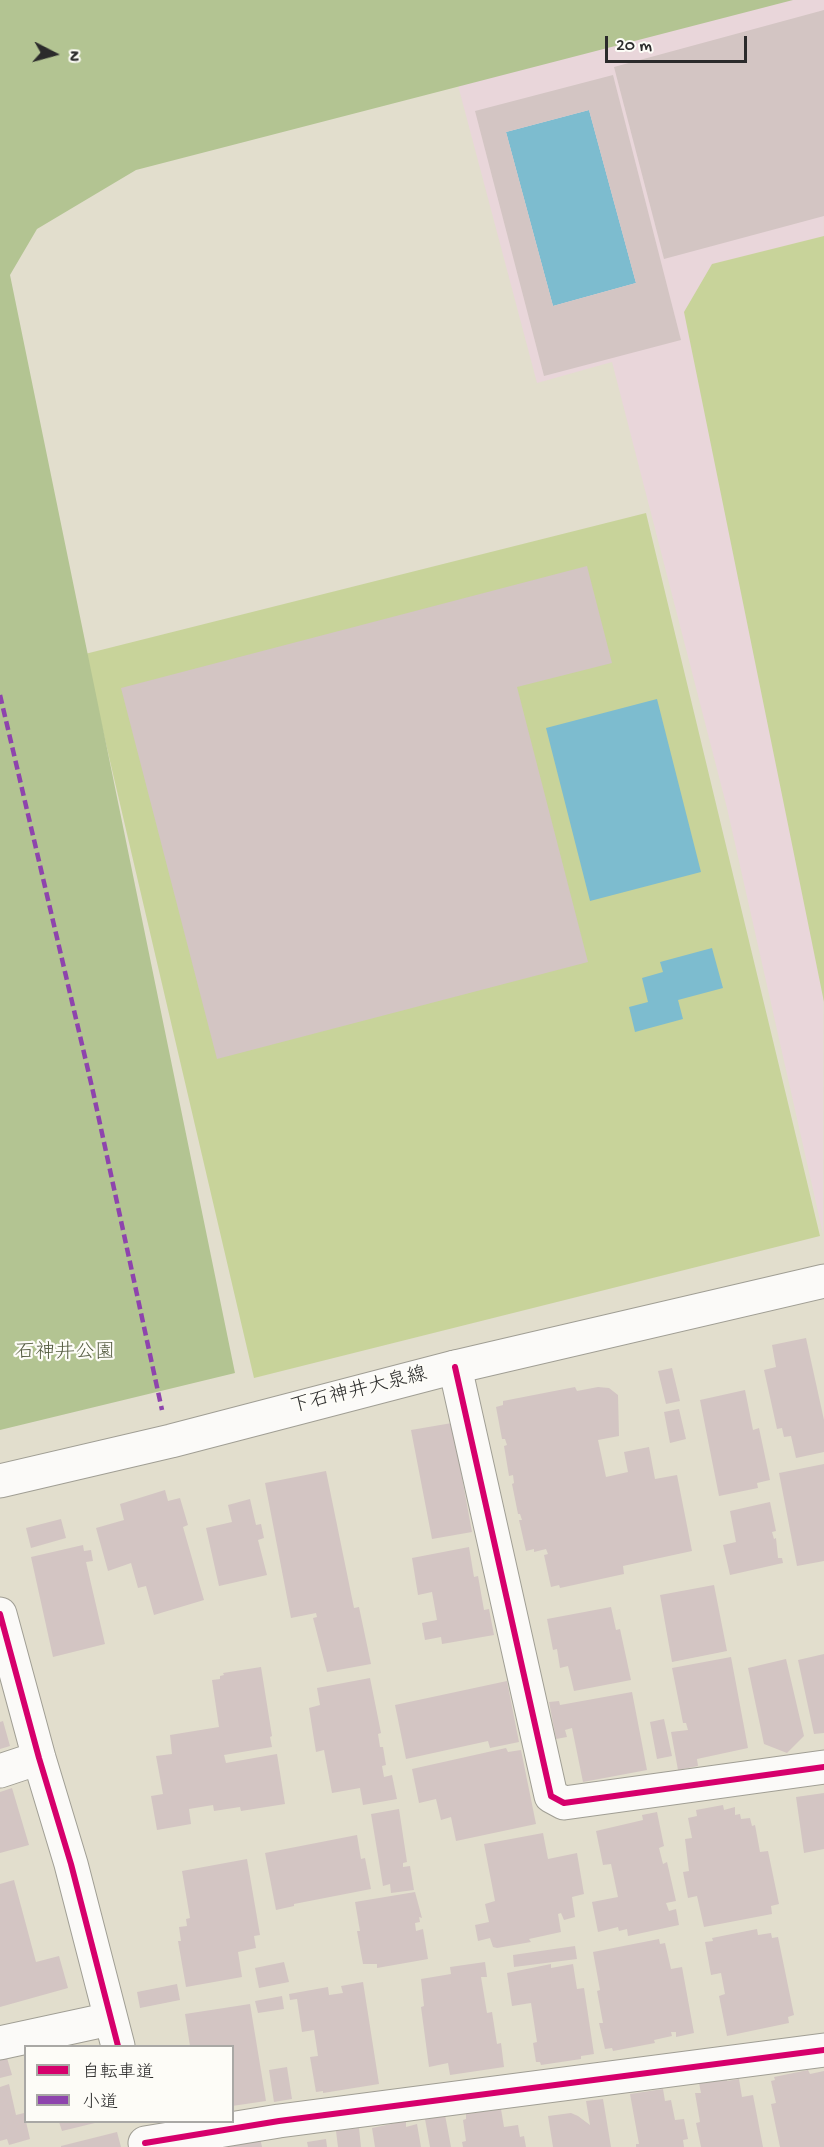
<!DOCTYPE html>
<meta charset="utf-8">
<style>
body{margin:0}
#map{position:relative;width:824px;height:2147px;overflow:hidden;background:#e2decd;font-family:"Gochi Hand","Klee One",sans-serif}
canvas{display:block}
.legend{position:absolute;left:24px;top:2045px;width:210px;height:78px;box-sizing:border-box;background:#fdfcf7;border:2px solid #a9a8a5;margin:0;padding:8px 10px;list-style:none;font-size:18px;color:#2b2b2b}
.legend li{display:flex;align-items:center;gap:12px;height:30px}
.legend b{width:30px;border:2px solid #a9a8a5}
.north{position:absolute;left:24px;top:24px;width:60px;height:60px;-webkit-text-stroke:4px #fdfcf7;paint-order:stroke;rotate:96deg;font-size:16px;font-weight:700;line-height:24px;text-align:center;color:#2b2b2b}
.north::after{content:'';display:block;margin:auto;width:21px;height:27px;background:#2b2b2b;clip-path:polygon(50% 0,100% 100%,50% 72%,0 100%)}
.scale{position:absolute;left:605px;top:36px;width:142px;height:27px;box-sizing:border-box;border:3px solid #2b2b2b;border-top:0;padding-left:8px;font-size:18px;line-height:21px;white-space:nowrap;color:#2b2b2b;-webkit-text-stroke:4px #fdfcf7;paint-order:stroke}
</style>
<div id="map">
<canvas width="824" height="2147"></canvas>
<ul class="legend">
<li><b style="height:8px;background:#d6006c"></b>自転車道</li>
<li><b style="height:8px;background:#8e44ad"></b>小道</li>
</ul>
<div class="north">N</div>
<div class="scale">20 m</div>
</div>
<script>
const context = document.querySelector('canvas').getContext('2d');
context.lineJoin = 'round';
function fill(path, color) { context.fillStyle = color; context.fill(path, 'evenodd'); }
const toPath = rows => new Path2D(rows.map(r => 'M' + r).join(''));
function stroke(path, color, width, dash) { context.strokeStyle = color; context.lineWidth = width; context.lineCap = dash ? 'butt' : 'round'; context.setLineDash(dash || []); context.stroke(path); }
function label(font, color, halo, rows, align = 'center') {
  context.font = font + ' "Gochi Hand","Klee One",sans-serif'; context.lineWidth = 4.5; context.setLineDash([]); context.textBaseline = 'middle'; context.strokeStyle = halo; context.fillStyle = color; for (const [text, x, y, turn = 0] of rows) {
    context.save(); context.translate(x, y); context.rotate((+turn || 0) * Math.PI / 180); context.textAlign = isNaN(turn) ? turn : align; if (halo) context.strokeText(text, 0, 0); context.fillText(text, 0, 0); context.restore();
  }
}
const built = toPath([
 [729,0,824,0,823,1234,727,808,612,362,537,383,455,74]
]);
const green = toPath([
 [824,236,824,1002,684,312,712,264],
 [646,513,820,1236,254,1378,85,654]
]);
const forest = toPath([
 [0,0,793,0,136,170,37,229,10,275,235,1373,0,1430]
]);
const water = toPath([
 [589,110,636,283,553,306,506,132],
 [657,699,701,872,590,901,546,728],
 [712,948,723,988,678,1000,683,1019,635,1032,629,1007,648,1002,642,978,663,972,660,962]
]);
const building = toPath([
 [824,10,824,216,664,259,614,67],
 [613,75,681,340,544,376,475,111],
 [589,110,636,283,553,306,506,132],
 [587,566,612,663,517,687,588,962,217,1059,121,688],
 [806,1338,824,1420,824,1452,796,1458,791,1436,784,1437,782,1428,777,1429,764,1370,776,1367,772,1345],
 [672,1368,680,1401,666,1404,658,1371],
 [575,1387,577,1391,598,1387,609,1388,618,1395,619,1436,598,1440,606,1477,628,1472,624,1452,649,1447,655,1479,677,1475,692,1551,623,1566,624,1574,560,1588,559,1585,551,1587,544,1555,548,1554,546,1549,534,1552,534,1549,526,1551,519,1520,522,1520,520,1514,518,1514,512,1484,514,1483,513,1475,509,1476,504,1446,507,1445,505,1439,502,1439,496,1407,503,1405,503,1401],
 [745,1390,753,1430,759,1428,770,1480,757,1483,758,1488,719,1496,700,1400],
 [679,1409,686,1439,670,1443,664,1412],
 [452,1423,472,1532,432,1539,411,1430],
 [824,1464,824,1561,797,1566,779,1473],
 [326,1471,354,1608,359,1607,371,1664,327,1672,313,1618,317,1617,316,1613,291,1618,265,1483],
 [165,1490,168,1501,180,1498,188,1525,183,1527,204,1600,154,1615,146,1586,138,1588,131,1563,108,1571,96,1528,124,1520,120,1504],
 [250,1499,256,1525,261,1524,264,1538,258,1540,267,1575,219,1586,206,1528,232,1522,228,1505],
 [770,1502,776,1531,772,1532,774,1539,776,1538,778,1558,782,1558,783,1563,730,1575,723,1545,736,1542,730,1511],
 [61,1519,66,1538,31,1548,26,1528],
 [83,1545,84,1551,91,1550,93,1561,86,1562,105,1644,53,1657,31,1557],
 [469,1547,474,1577,478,1576,484,1610,489,1609,494,1635,442,1644,441,1637,425,1640,422,1623,437,1620,432,1592,418,1595,412,1558],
 [714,1585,727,1651,672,1662,660,1595],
 [611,1607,616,1630,620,1629,631,1680,574,1691,568,1666,560,1668,557,1649,553,1650,547,1619],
 [824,1654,824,1733,814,1734,798,1660],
 [731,1657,748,1748,697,1759,698,1766,678,1770,671,1732,688,1730,686,1723,683,1723,672,1668],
 [786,1659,804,1736,787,1753,764,1744,748,1668],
 [261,1667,272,1736,270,1737,272,1747,224,1755,226,1763,277,1754,285,1804,241,1811,240,1807,214,1811,213,1805,189,1809,191,1824,157,1830,151,1796,163,1794,156,1756,172,1754,170,1735,219,1727,212,1680,220,1679,220,1676,224,1675,223,1673],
 [370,1678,381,1733,378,1734,380,1747,383,1747,386,1765,382,1766,384,1777,392,1775,397,1799,363,1805,360,1788,332,1793,324,1750,316,1752,309,1708,320,1705,317,1688],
 [507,1681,519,1742,490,1748,488,1741,406,1759,395,1705],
 [632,1692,647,1770,583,1782,572,1728,565,1730,567,1737,556,1739,549,1702,559,1701,560,1705],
 [664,1719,672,1756,657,1759,650,1722],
 [3,1721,10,1746,0,1749,0,1722],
 [506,1748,508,1752,521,1750,536,1824,456,1841,451,1817,441,1820,436,1799,419,1803,412,1769],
 [12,1788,29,1845,0,1853,0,1792],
 [824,1793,824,1849,804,1853,796,1797],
 [723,1805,724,1810,735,1807,735,1815,740,1814,741,1819,750,1818,752,1826,755,1825,760,1852,768,1851,779,1904,771,1906,772,1914,704,1927,697,1896,688,1898,683,1872,689,1871,685,1839,692,1838,688,1818,697,1816,696,1810],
 [399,1809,407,1862,403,1863,403,1867,410,1866,414,1890,391,1893,390,1884,383,1886,371,1814],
 [657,1812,664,1846,659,1848,663,1864,667,1862,676,1901,666,1903,669,1911,676,1909,679,1925,628,1936,627,1929,619,1931,618,1927,598,1932,592,1902,618,1897,611,1864,603,1865,596,1831,643,1820,642,1815],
 [543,1833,548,1859,577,1853,584,1894,572,1897,575,1917,564,1920,561,1913,558,1914,561,1932,529,1939,531,1942,497,1948,493,1947,490,1938,478,1941,475,1925,489,1922,485,1904,495,1901,484,1844],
 [357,1835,361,1859,365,1858,371,1889,294,1904,294,1906,276,1910,265,1853],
 [247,1859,260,1935,254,1936,256,1948,238,1952,242,1977,186,1987,178,1941,181,1941,179,1927,187,1926,186,1919,190,1918,182,1871],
 [14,1880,36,1962,59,1956,68,1988,0,2007,0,1884],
 [415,1892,422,1918,419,1917,420,1922,415,1923,416,1931,423,1929,428,1959,377,1968,377,1964,363,1964,357,1931,360,1931,355,1902],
 [757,1929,758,1935,771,1933,772,1938,778,1937,794,2015,788,2017,789,2023,727,2036,719,1996,725,1994,721,1973,711,1975,705,1942,713,1941,712,1938],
 [659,1939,660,1944,665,1943,671,1969,682,1967,694,2033,676,2037,676,2032,671,2032,672,2036,654,2040,655,2043,613,2051,612,2048,605,2049,599,2023,603,2023,597,1991,600,1990,593,1952],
 [575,1946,577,1959,514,1967,513,1955],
 [284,1962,289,1982,259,1988,255,1968],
 [485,1962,487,1977,481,1977,487,2013,492,2012,497,2044,501,2043,504,2067,450,2075,448,2063,429,2067,421,2007,424,2006,421,1979,451,1974,450,1967],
 [551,1964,551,1968,573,1964,577,1989,584,1988,594,2054,581,2056,581,2059,541,2065,540,2062,536,2062,533,2043,537,2042,531,2003,512,2006,507,1973],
 [363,1982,379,2084,323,2093,323,2091,316,2092,310,2057,318,2056,314,2030,302,2032,297,1999,290,2000,289,1994,328,1987,329,1995,343,1993,341,1986],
 [177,1984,180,2000,140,2008,137,1992],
 [282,1996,284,2009,258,2013,255,2001],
 [250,2004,266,2101,232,2106,232,2046,190,2046,185,2014],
 [7,2058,12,2075,0,2078,0,2060],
 [287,2067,292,2099,274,2102,269,2070],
 [808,2070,810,2074,824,2071,824,2147,780,2147,771,2104,776,2103,771,2081,775,2080,774,2077],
 [727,2079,727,2081,739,2079,742,2097,753,2095,763,2147,701,2147,696,2123,700,2122,695,2093,701,2093,699,2083],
 [9,2084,16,2115,24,2113,30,2139,9,2145,7,2139,0,2141,0,2087],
 [663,2089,665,2101,671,2100,675,2120,684,2119,688,2139,683,2140,684,2147,636,2147,636,2144,639,2144,630,2094],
 [603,2099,611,2147,553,2147,548,2116,571,2113,578,2116,590,2125,586,2101],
 [501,2109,504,2127,518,2125,520,2137,524,2136,526,2147,463,2147,462,2142,466,2141,463,2120,466,2119,466,2114],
 [445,2115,451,2147,430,2147,425,2119],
 [406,2121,406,2127,417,2124,421,2147,375,2147,372,2128],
 [59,2122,99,2122,62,2131],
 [359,2128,361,2147,338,2147,336,2131],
 [117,2132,121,2147,61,2147,61,2146],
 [260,2138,262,2147,184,2147],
 [326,2139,327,2147,308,2147,307,2142]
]);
const street = toPath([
 [455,1367,551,1796,564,1803,824,1767],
 [0,1614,39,1758,71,1864,118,2046],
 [0,1771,39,1758],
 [0,2043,110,2019],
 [145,2143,279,2121,824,2050]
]);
const secondary = toPath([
 [0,1481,171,1441,455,1367,824,1281]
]);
const quiet = toPath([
 [0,695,92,1087,162,1410]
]);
const cycleway = toPath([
 [455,1367,551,1796,564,1803,824,1767],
 [0,1614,39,1758,71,1864,118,2046],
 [145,2143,279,2121,824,2050]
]);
const parkNames = [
 ["石神井公園",65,1354]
];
const streetNames = [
 ["下石神井大泉線",359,1392,-14]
];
fill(built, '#e9d6da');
fill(green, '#c8d39a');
fill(forest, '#b3c492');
fill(water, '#7dbccf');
fill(building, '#d3c5c3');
stroke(street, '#a09e94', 35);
stroke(secondary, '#a09e94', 35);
stroke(street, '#fbfaf8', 33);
stroke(secondary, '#fbfaf8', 33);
stroke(quiet, '#8e44ad', 4.5, [9, 4.5]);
stroke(cycleway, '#d6006c', 6);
label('20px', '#545b40', '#fdfcf7', parkNames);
label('20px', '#2b2b2b', '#fdfcf7', streetNames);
</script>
